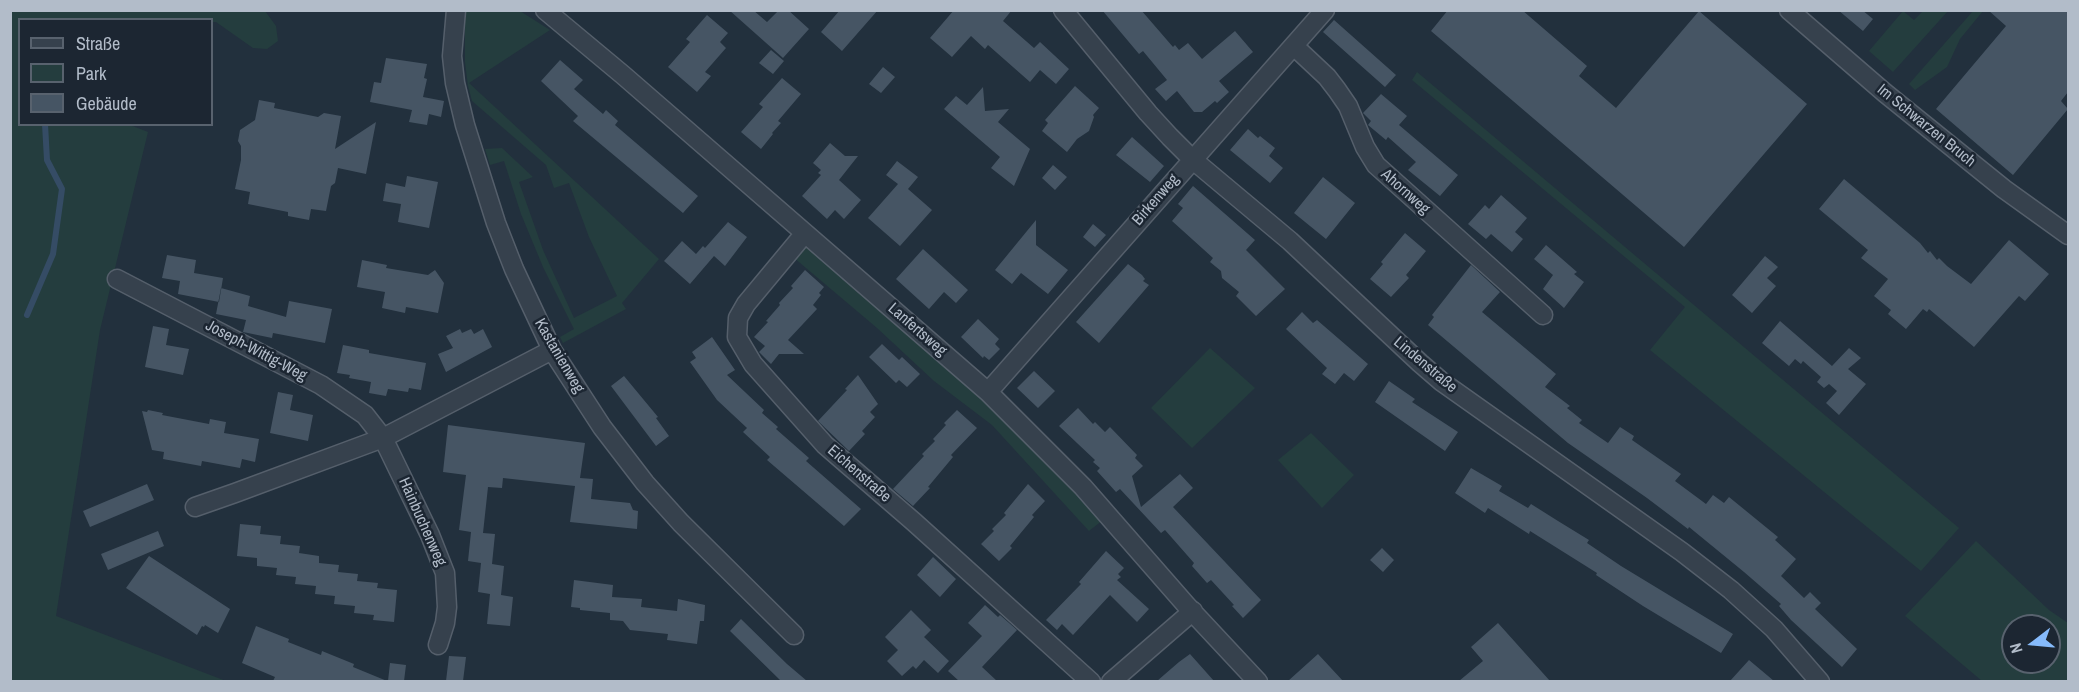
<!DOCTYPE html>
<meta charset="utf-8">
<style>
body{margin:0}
#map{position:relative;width:2079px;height:692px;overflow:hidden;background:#22303d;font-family:"Archivo Narrow",sans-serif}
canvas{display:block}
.frame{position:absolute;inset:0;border:12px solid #b2bcc9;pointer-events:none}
.legend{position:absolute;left:18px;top:18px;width:195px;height:108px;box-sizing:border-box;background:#1c2632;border:2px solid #58626e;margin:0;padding:8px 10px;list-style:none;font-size:18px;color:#b2bcc9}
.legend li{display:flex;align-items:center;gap:12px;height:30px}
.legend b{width:30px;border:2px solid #58626e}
.north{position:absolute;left:2001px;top:614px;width:60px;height:60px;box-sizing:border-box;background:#1c2632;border:2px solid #58626e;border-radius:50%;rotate:254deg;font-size:16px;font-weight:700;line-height:24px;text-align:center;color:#b2bcc9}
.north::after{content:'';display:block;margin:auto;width:21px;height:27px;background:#85bafb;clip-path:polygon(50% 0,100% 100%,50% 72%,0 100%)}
</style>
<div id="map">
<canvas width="2079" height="692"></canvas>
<div class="frame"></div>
<ul class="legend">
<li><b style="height:8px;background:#36414d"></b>Straße</li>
<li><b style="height:16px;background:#243d3e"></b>Park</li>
<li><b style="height:16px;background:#465564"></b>Gebäude</li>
</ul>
<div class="north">N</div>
</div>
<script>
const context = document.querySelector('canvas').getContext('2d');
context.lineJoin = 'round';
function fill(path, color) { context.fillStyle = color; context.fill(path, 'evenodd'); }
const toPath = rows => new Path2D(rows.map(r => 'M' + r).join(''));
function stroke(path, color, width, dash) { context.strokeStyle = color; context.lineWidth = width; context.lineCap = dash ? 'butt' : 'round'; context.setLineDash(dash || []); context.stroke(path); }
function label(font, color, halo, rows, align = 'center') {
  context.font = font + ' "Archivo Narrow",sans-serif'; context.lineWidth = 5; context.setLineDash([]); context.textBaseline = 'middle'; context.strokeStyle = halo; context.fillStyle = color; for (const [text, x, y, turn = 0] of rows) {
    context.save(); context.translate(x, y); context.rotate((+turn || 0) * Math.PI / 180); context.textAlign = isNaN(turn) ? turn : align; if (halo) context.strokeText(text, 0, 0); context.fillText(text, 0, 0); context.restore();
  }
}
const green = toPath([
 [465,10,520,11,550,30,469,83,659,259,622,303,626,309,563,343,560,337,574,329,543,267,521,214,504,161,490,165,485,149,502,148,533,177,519,182,543,250,574,318,617,296,589,237,569,183,554,188,546,165,472,101,468,86,465,62],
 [10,11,265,11,276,26,278,41,267,49,253,48,216,22,212,22,212,20,20,20,20,124,130,125,148,132,100,330,56,616,226,681,11,681],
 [1903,11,1914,20,1923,11,1948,11,1893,72,1869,51],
 [1973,11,1983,11,1960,39,1947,67,1915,90,1909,84],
 [1417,72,1959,528,1921,571,1650,350,1685,307,1412,80],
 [807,241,987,399,1103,520,1089,531,992,425,934,381,877,328,793,257],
 [1210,348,1255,388,1192,448,1151,408],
 [1311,433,1354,475,1322,508,1278,460],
 [1976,541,2049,610,2068,623,2068,681,1982,681,1905,616],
 [2013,626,2049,626,2049,662,2013,662]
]);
const stream = toPath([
 [27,315,53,254,62,189,47,160,45,124]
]);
const building = toPath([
 [729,10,753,10,767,22,779,10,788,10,809,29,783,58],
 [840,10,878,10,842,51,821,32],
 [954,10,1012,10,1003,21,1034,48,1040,42,1069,69,1056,84,1040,70,1030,82,988,45,985,49,971,36,952,57,930,38],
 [1102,10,1141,10,1173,47,1175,45,1179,50,1188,43,1202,59,1235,31,1253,52,1219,81,1229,92,1217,103,1215,101,1202,112,1194,112,1177,91,1166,101,1155,89,1167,80,1143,51,1139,54],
 [1448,10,1522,10,1587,66,1579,76,1616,108,1699,11,1807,104,1684,247,1431,31],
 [1838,10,1862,10,1873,19,1863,31],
 [1988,10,2068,10,2068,92,2061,101,2068,109,2013,175,1936,109,2006,26],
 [707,15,728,33,720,42,726,48,705,72,711,76,697,92,668,67,690,42,686,39],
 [1334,20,1396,75,1385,87,1323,32],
 [771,50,784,61,773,74,759,63],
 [386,58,427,64,424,78,427,79,423,97,444,101,441,117,429,114,427,125,409,122,412,110,370,102,374,82,381,83],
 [560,60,583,80,574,89,603,114,606,110,618,121,615,125,698,196,683,213,573,121,578,116,541,81],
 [883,67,895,77,881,93,869,84],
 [782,78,801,94,778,121,781,123,772,133,773,134,761,149,741,132,763,107,759,104],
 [1075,86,1099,108,1093,115,1094,117,1089,131,1077,139,1067,152,1042,131,1048,123,1045,120],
 [983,87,985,111,1009,109,998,122,1030,149,1014,186,991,168,1000,157,944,109,956,96,967,105],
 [1381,94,1407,116,1399,125,1458,175,1440,196,1408,170,1416,162,1388,137,1386,140,1368,125,1371,121,1363,113],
 [259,100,275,103,274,108,318,117,324,113,341,116,335,149,376,122,366,174,338,168,335,183,331,186,326,211,311,209,309,220,288,216,288,212,248,204,250,192,235,189,241,160,241,146,238,141,240,130,255,120],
 [1248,129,1258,138,1260,136,1275,148,1269,156,1283,168,1270,183,1230,150],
 [1132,137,1164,166,1150,182,1116,155],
 [830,143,845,156,858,156,839,180,861,200,844,219,835,210,827,219,802,196,821,175,818,173,821,170,813,163],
 [897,161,918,177,908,189,932,210,900,246,868,218,898,184,886,175],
 [1053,165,1067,177,1055,190,1042,178],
 [407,176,438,182,429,228,398,222,401,204,383,201,386,183,405,187],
 [1323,177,1355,203,1326,239,1294,213],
 [1844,179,1920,243,1928,253,1930,251,1937,260,1939,258,1947,266,1971,284,2009,240,2049,274,2025,301,2019,296,1974,347,1929,309,1927,312,1923,309,1906,329,1888,314,1891,310,1874,296,1888,279,1861,258,1868,250,1819,209],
 [1193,186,1255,240,1246,250,1285,289,1256,316,1236,296,1239,292,1222,278,1221,271,1210,262,1213,258,1172,221,1183,208,1178,204],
 [1501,195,1527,218,1515,232,1523,239,1512,252,1491,234,1486,239,1468,224,1485,205,1489,209],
 [1036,220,1036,245,1068,270,1048,294,1021,273,1012,284,995,270],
 [728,222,747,237,725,266,714,256,690,284,664,261,682,241,696,254,703,246,705,248],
 [1093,224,1106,235,1095,247,1083,237],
 [1405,233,1426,251,1406,275,1409,278,1391,297,1370,279,1383,264,1381,262],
 [1546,245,1577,272,1574,274,1584,282,1564,308,1543,289,1553,275,1534,259],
 [923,249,968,290,956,303,944,292,929,309,896,279],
 [167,255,196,260,194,273,223,278,219,302,178,294,180,281,162,278],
 [1765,256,1778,267,1767,278,1776,286,1752,313,1732,295],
 [362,260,387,265,386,268,428,275,435,270,444,283,438,313,406,307,405,313,382,308,385,292,357,287],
 [1128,264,1142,275,1145,279,1143,281,1149,285,1099,343,1076,322],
 [1471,265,1500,292,1482,312,1556,374,1545,387,1570,406,1567,408,1582,420,1579,423,1608,443,1620,427,1634,436,1632,440,1681,474,1675,481,1706,504,1713,495,1724,503,1729,497,1778,537,1775,540,1796,559,1781,576,1804,598,1810,592,1821,603,1815,609,1857,649,1842,667,1791,620,1779,606,1781,604,1744,572,1689,527,1688,529,1647,498,1568,443,1428,325,1434,317,1432,315],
 [805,270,824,287,819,293,821,295,813,305,817,309,788,340,804,354,779,354,771,364,759,352,765,346,754,337,768,322,766,321,780,305,779,303,793,288,791,286],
 [221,288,250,296,248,306,286,317,289,301,332,309,325,343,273,333,272,338,243,332,246,320,216,314],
 [1302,312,1313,323,1317,320,1368,364,1354,381,1344,373,1335,384,1322,374,1327,368,1286,329],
 [978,319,999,339,995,344,1000,349,989,360,984,356,983,358,961,337],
 [1780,321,1832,366,1849,348,1861,358,1848,369,1866,384,1839,415,1826,403,1837,391,1829,384,1824,388,1817,382,1821,377,1803,361,1801,364,1795,359,1789,366,1762,343],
 [153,326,169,329,166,345,189,349,183,375,145,367],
 [460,329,462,333,471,329,474,334,483,329,492,347,446,372,438,354,453,348,446,336],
 [712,337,735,370,727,375,764,410,762,413,778,427,776,429,809,458,806,461,861,509,844,526,767,460,770,457,743,432,747,428,717,400,690,362,696,358,692,352],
 [882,344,899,360,902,357,920,374,907,387,899,380,896,383,869,357],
 [343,345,369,350,369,353,426,363,421,390,409,388,408,392,388,389,386,396,369,393,371,382,349,378,350,375,337,373],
 [1034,371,1055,391,1038,408,1017,388],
 [858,375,878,404,870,412,875,417,862,431,865,434,849,451,818,421,847,390,845,389],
 [624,376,658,417,656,418,669,436,656,446,611,386],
 [1389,381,1415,399,1412,402,1458,432,1445,451,1375,402],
 [278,392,293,395,290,410,313,415,308,441,270,433],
 [1078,408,1093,424,1095,422,1105,432,1110,427,1137,455,1135,458,1143,466,1132,476,1141,507,1180,474,1193,488,1173,507,1261,600,1243,618,1232,606,1234,605,1211,580,1207,583,1192,566,1194,563,1165,530,1161,533,1120,489,1116,492,1097,471,1100,468,1093,462,1095,460,1059,426],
 [148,410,163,413,162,415,209,424,210,419,226,422,224,433,259,439,255,462,242,459,240,468,202,461,201,466,163,459,164,452,152,450,142,411,147,412],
 [957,410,977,428,951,455,953,457,928,487,930,488,913,506,893,489,924,456,922,454,935,441,933,439,946,425,944,423],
 [448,425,585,443,580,478,593,479,591,499,630,503,633,510,638,511,637,529,570,522,575,486,503,478,502,488,488,487,483,533,495,534,492,564,504,566,501,595,513,597,510,626,487,624,490,594,478,592,481,563,468,561,471,532,459,530,466,475,443,472],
 [1471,468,1502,486,1499,491,1528,508,1531,504,1558,521,1589,540,1587,543,1621,566,1733,634,1721,653,1643,606,1596,575,1597,573,1530,531,1529,534,1488,508,1485,513,1455,493],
 [147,484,154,500,90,527,83,511],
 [1028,484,1045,501,1032,515,1034,517,1010,546,1012,548,999,561,981,544,994,531,992,529,1006,515,1004,513],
 [240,524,261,526,260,534,281,536,280,544,300,546,299,553,319,556,319,563,339,565,338,572,358,574,357,581,378,583,377,588,397,590,394,622,373,620,374,615,354,613,355,606,334,604,335,596,315,594,316,586,295,584,296,577,276,575,277,568,257,566,257,558,237,556],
 [158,531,164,546,108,570,101,554],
 [1382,548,1394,560,1383,572,1370,560],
 [1106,551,1124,568,1118,574,1121,577,1117,580,1149,609,1137,622,1110,595,1073,635,1062,624,1057,630,1046,620,1081,584,1079,582],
 [149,556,230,609,218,633,205,625,204,627,202,626,197,635,126,588],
 [933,557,956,579,940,597,917,575],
 [574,580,613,585,612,597,642,599,641,607,677,611,678,599,705,605,704,621,700,621,697,644,667,640,668,634,630,630,623,621,610,620,610,613,580,610,580,608,571,607],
 [985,605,998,617,1000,615,1017,630,982,667,997,681,959,681,948,671,982,636,968,623],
 [911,610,931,630,924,637,949,661,938,673,924,660,916,669,913,666,902,676,887,661,898,650,885,637],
 [741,619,787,664,807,681,781,681,730,631],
 [1498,623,1550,681,1459,681,1483,661,1471,647],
 [256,626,289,639,288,642,321,655,322,651,354,664,353,667,387,681,273,681,275,677,242,663],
 [1190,654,1214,681,1157,681,1179,662],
 [1318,654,1343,681,1288,681],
 [449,656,466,657,463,681,446,681],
 [1749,660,1774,681,1730,681],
 [390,663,406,665,404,681,388,681]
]);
const street = toPath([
 [456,10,452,56,455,83,465,125,496,223,514,269,552,350,602,427,645,483,681,523,794,635],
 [545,10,623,75,988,392,1083,487,1187,606,1258,682],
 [1063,10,1148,113,1170,137,1192,159,1290,241,1420,363,1442,382,1682,552,1731,590,1774,629,1820,682],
 [1789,10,1885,93,2004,189,2068,235],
 [1295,47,1327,77,1337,90,1348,106,1365,147,1376,165,1543,315],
 [805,233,746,304,738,318,737,337,753,364,825,445,914,522,1091,682],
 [117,279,321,385,365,415,383,438,430,535,445,573,447,607,445,623,438,645],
 [988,392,1325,10],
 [195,507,235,493,383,438,552,350],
 [1111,682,1193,611]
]);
const streetNames = [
 ["Im Schwarzen Bruch",1926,126,39],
 ["Ahornweg",1405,192,42],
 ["Birkenweg",1156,200,-49],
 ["Lanfertsweg",917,330,41],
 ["Joseph-Wittig-Weg",256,351,28],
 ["Kastanienweg",559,356,60],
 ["Lindenstraße",1425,365,40],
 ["Eichenstraße",859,474,41],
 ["Hainbuchenweg",422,522,66]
];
fill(green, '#243d3e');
stroke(stream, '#354c65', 6);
fill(building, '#465564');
stroke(street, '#555f6b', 21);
stroke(street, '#36414d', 18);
label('16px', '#b2bcc9', '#1c2632', streetNames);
</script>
